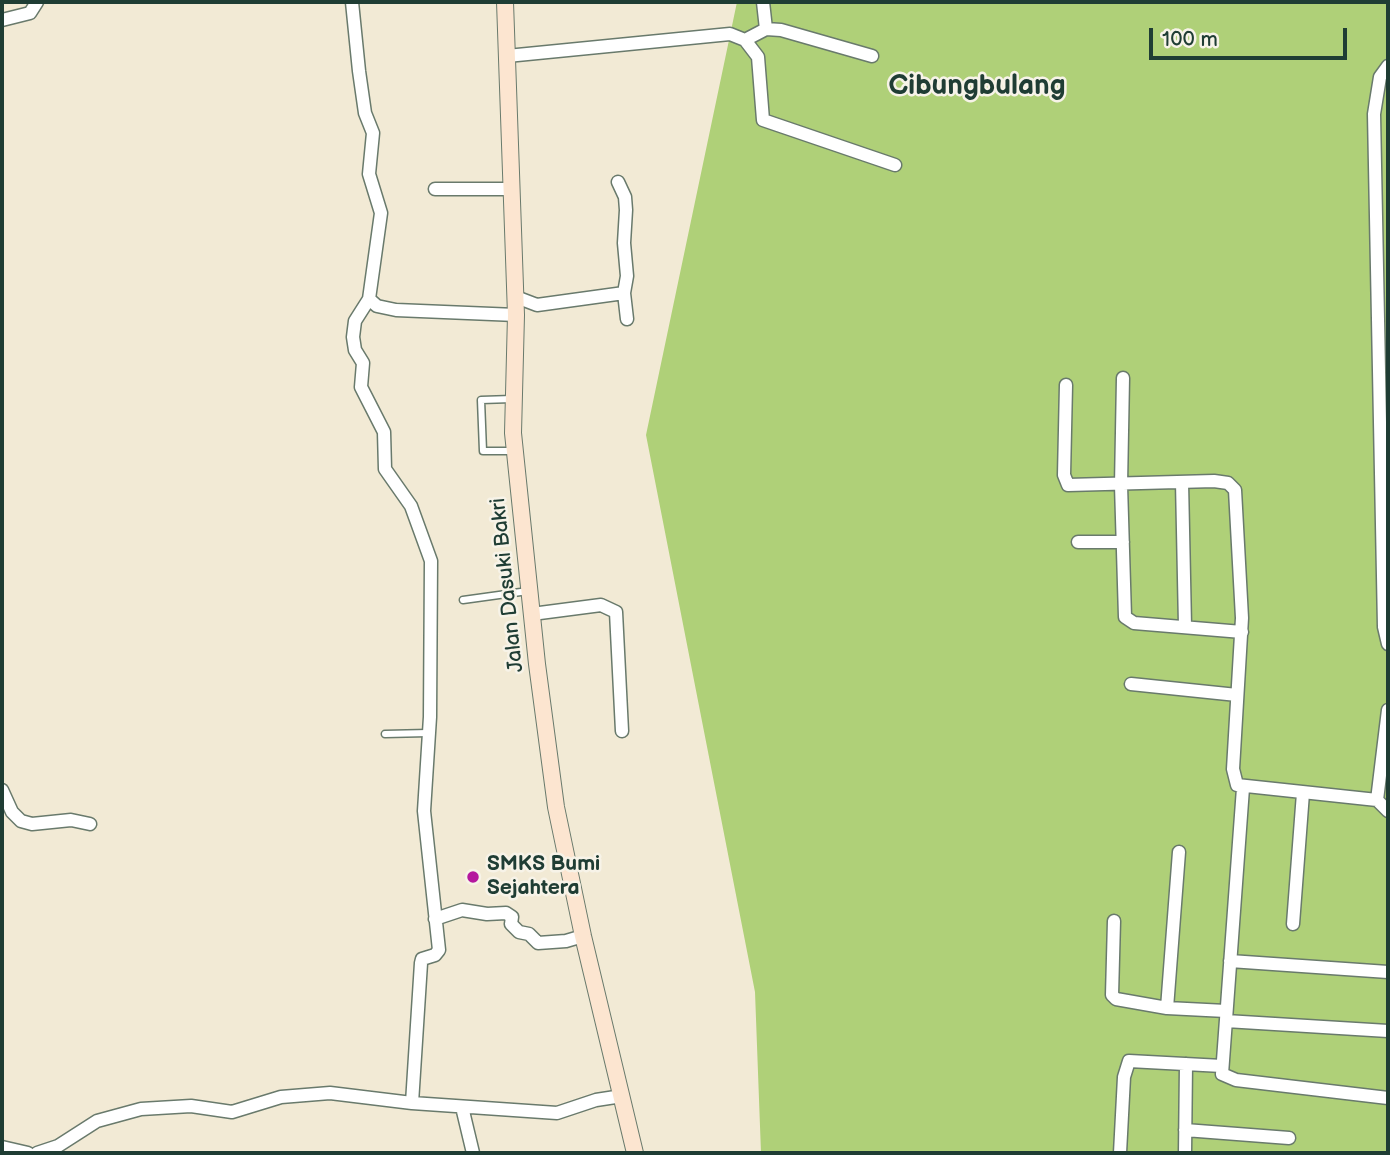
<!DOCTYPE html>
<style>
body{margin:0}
#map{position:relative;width:1390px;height:1155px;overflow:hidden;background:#f2ead5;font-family:"Balsamiq Sans",sans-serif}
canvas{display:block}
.frame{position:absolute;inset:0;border:4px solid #1f3d34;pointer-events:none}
.scale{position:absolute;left:1149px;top:28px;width:198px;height:32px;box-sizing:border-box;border:4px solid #1f3d34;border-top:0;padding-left:9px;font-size:21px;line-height:24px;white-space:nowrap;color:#1f3d34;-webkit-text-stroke:5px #f7f3e8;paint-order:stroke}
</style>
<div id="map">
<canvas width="1390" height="1155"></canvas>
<div class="frame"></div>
<div class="scale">100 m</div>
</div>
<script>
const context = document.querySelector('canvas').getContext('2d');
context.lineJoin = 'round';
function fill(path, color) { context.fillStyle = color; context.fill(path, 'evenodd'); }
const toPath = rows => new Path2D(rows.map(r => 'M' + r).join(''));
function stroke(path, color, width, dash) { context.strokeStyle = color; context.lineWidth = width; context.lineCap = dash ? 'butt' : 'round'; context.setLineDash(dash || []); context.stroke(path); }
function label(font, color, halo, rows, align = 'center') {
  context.font = font + ' "Balsamiq Sans",sans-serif'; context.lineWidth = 5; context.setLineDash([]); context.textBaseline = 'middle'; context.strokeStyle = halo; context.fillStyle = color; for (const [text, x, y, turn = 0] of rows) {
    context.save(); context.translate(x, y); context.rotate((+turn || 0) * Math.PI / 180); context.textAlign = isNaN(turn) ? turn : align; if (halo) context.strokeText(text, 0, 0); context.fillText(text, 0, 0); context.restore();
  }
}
const green = toPath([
 [737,2,1388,2,1388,1153,761,1153,755,992,646,435]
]);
const service = toPath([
 [512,399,481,400,483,451,515,451],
 [463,600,528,591],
 [385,734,428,733]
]);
const minor = toPath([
 [352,2,359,71,365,113,373,133,369,174,381,213,369,299,355,321,353,337,355,350,363,363,361,387,384,432,385,469,411,506,431,561,430,717,424,811,439,950,435,955,422,959,421,963,412,1103],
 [763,2,766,29],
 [2,20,30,13,37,2],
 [745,40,766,29,781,30,872,56],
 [507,56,730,34,745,40,758,57,763,120,895,165],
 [1388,66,1380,77,1374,114,1384,627,1388,644],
 [435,189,512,189],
 [624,293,627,319],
 [516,297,537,305,624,293,627,276,624,243,626,210,625,197,618,182],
 [369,299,377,306,396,310,516,315],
 [1123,378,1121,485,1125,617,1134,623,1242,632],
 [1066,385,1064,475,1068,485,1214,481,1228,483,1235,490,1242,618,1233,769,1237,785,1377,800,1388,811],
 [1182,482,1185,626],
 [1078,542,1123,542],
 [532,614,601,605,616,612,622,731],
 [1131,684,1237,695],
 [1243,788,1222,1074,1236,1080,1388,1098],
 [2,790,12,812,21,821,32,824,71,820,90,824],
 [1377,800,1388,710],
 [435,919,462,910,487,914,506,913,512,917,511,924,519,932,529,934,538,943,566,941,583,936],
 [1114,921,1112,995,1116,999,1167,1008,1226,1011],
 [1293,924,1303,793],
 [1230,961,1388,972],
 [1167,1008,1179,852],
 [1226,1021,1388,1031],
 [462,1107,473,1153],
 [1185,1130,1289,1138],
 [2,1147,28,1153],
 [37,1153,58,1146,97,1121,141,1109,191,1106,232,1112,281,1097,330,1093,412,1103,557,1113,596,1100,622,1096],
 [1120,1153,1124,1077,1129,1061,1222,1066],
 [1185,1153,1186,1064]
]);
const secondary = toPath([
 [505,2,516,315,513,433,537,664,556,807,583,936,635,1153]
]);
const markers = [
 [473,877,7,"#b5179e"]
];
const streetNames = [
 ["Jalan Dasuki Bakri",508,585,-96]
];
const poiNames = [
 ["SMKS Bumi",487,865],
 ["Sejahtera",487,889]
];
const districtNames = [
 ["Cibungbulang",977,87]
];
fill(green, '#afd078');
stroke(service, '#697a6c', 9);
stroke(minor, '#697a6c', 15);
stroke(secondary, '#697a6c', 18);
stroke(service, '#fff', 6);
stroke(minor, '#fff', 12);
stroke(secondary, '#fce5d0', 16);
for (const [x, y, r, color] of markers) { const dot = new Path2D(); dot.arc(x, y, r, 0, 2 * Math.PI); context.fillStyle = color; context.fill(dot); stroke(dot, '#f7f3e8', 2.5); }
label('21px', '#1f3d34', '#f7f3e8', streetNames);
label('bold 21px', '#1f3d34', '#f7f3e8', poiNames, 'left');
label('bold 28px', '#1f3d34', '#f7f3e8', districtNames);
</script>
